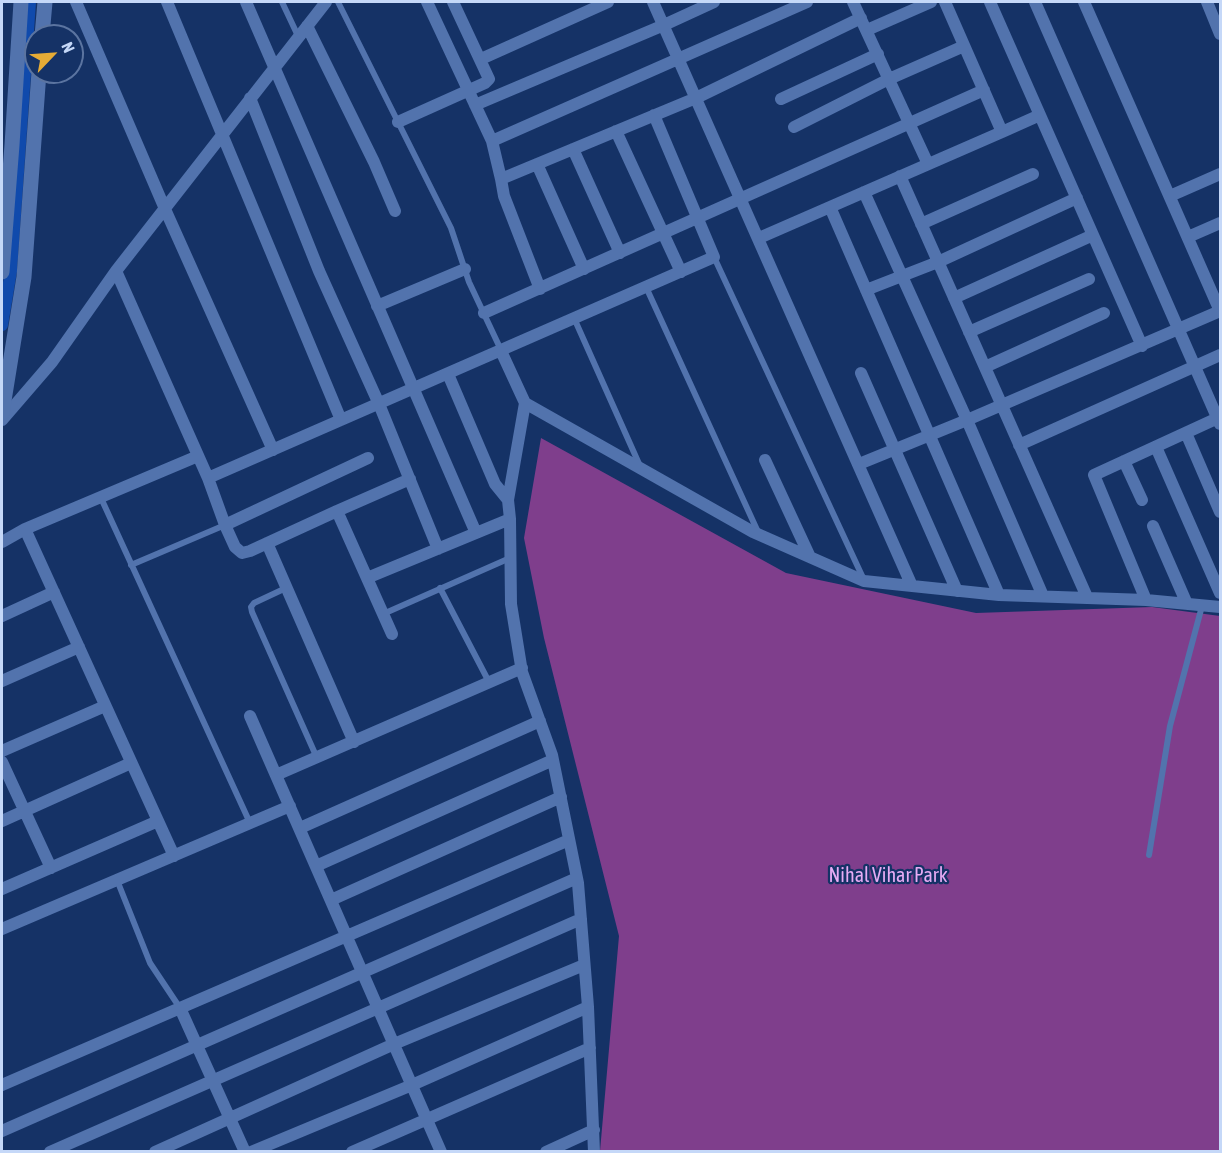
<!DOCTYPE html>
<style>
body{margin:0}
#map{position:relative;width:1222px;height:1153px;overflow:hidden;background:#153266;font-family:"Asap Condensed",sans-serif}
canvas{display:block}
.frame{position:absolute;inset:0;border:3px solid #c5d8f8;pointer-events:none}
.north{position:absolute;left:24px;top:24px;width:60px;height:60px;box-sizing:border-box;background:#153266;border:2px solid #5b74a0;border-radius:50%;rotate:65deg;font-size:16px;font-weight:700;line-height:24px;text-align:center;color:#c5d8f8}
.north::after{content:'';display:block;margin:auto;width:21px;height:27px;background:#e6ac36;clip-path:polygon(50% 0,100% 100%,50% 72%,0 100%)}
</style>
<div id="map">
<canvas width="1222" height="1153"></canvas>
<div class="frame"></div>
<div class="north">N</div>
</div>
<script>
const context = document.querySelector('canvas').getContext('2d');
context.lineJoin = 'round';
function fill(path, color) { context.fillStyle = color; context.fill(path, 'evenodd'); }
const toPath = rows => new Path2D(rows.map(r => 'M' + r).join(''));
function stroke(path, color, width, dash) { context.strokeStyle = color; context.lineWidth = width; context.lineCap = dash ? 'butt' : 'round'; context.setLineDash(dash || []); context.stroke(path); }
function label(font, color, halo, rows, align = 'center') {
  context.font = font + ' "Asap Condensed",sans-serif'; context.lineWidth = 4.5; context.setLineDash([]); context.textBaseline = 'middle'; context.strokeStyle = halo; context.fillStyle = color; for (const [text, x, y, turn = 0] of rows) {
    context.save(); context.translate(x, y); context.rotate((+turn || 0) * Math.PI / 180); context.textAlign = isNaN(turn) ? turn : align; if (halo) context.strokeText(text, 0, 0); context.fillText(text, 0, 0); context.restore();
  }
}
const green = toPath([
 [541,438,786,573,976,613,1152,607,1220,616,1220,1151,600,1151,619,936,544,638,524,538]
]);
const canal = toPath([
 [2,325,11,271,30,2]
]);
const service = toPath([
 [282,2,298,36],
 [338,2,451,228,469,282,501,350],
 [714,257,864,580],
 [646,287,758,532],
 [574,318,640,466],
 [101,498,250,823],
 [131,565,225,525],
 [286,588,254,603,251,607,252,612,317,758],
 [440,588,489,682],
 [383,614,510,558],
 [1149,855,1170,726,1202,606],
 [117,880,150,963,180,1008]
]);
const minor = toPath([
 [76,2,165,209,273,450],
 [167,2,341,420],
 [246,2,476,533],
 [427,2,492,141,501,179],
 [653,2,912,586],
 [853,2,928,164],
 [990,2,1142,346],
 [1035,2,1220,424],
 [1084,2,1220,311],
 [1207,2,1220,34],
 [307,26,374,162,395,211],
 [867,30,931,2],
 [481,59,608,2],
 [250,98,319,271,379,404,438,549],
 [781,99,878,54],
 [475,105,664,25,714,2],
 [398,122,485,83,489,79,453,2],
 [794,127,889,79,964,46],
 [616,131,681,272],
 [1002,132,1040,115],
 [492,141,807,2],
 [573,149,620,253],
 [537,164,584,269],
 [900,176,1087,597],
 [864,192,967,420,1043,596],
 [1170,196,1220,174],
 [830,207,999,595],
 [921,224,1033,174],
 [1188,237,1220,223],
 [759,238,1002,132,945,2],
 [116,271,208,478,225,525,235,547,242,553,250,551,337,511,392,634],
 [540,289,504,196,501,179,696,98,861,18],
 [866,290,938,262,1077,198],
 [954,298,1093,235],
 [377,306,465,269],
 [484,313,984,90],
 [969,332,1089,279],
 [501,351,525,403,753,532,864,581,999,595,1146,600,1220,607],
 [985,367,1104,313],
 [861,373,957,591],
 [448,374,495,484,508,500],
 [525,403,508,500,510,519,511,604,522,672,552,755,578,883,588,1007,594,1152],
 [2,420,52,362,116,271,326,2],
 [1186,433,1220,512],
 [1019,445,1220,355],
 [1156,447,1220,593],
 [765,460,810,557],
 [1124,461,1142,500],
 [859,464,967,420,1220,311],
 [208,478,714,257,654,115],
 [337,511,410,479],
 [225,525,368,458],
 [1153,526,1187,604],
 [25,529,174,856],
 [2,542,25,529,198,456],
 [267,543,354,742],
 [367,578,510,519],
 [1146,600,1094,475,1220,417],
 [2,616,54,592],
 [2,681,79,647],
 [250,716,441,1152],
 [2,751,105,706],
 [2,762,51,868],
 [276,775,522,668],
 [2,821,131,763],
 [300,828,540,721],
 [316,866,553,760],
 [2,889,158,821],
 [331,900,561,797],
 [2,929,290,806],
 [180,1008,245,1152],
 [2,1085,569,840],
 [2,1131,577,878],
 [50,1152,581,919],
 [155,1152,394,1044,584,965],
 [251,1152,412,1085,588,1007],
 [352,1152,590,1048],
 [546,1152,594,1130]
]);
const tertiary = toPath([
 [42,36,45,2],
 [2,272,12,145,21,2],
 [2,413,24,277,39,72]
]);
const parkNames = [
 ["Nihal Vihar Park",888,876]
];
fill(green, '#7f3e8c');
stroke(canal, '#104aac', 12);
stroke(service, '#5273ad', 6);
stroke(minor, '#5273ad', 12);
stroke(tertiary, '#5273ad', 15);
label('20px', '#e7abf4', '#153266', parkNames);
</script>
